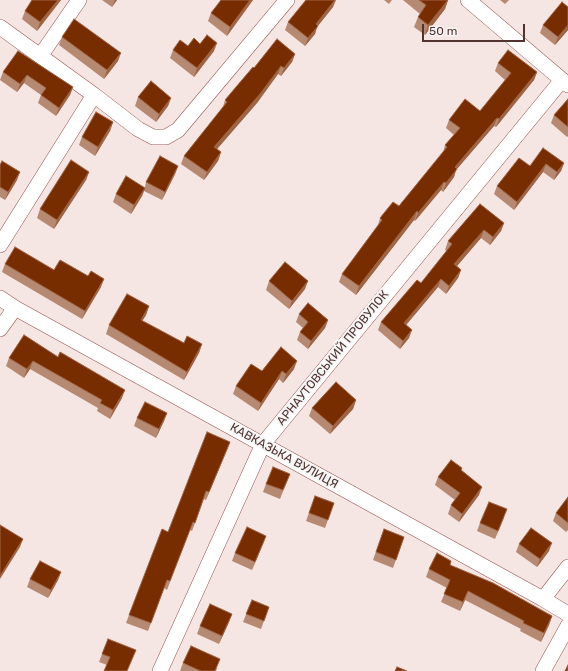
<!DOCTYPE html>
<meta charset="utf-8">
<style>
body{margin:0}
#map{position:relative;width:568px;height:671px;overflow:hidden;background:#f5e5e3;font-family:Rubik,sans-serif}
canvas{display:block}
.scale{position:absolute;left:422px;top:24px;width:103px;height:18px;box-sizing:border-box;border:2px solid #513330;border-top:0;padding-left:5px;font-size:12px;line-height:14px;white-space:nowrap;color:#513330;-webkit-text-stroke:3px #f6f6f6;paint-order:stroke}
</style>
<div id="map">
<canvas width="568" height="671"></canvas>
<div class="scale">50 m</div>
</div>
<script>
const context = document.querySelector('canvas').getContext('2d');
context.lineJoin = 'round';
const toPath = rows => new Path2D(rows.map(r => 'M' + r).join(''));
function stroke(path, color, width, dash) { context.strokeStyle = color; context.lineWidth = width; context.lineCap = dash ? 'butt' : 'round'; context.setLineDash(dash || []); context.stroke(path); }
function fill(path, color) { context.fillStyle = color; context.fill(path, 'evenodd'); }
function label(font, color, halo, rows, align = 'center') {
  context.font = font + ' Rubik,sans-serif'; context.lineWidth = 4; context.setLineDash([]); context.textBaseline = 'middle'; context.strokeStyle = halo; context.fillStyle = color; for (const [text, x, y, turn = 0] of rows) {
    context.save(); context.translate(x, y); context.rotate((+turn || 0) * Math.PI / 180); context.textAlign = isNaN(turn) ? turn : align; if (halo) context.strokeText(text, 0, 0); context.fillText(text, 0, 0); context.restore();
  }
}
const minor = toPath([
 [468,0,568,85],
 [0,27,94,95],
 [41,55,79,0],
 [0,245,94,95,138,129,153,137,166,137,178,130,287,0],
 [0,298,15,308,543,599,568,614],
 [0,329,15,308],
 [543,599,568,567],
 [160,671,263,444,562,80],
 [543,671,568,626]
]);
const wall = toPath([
 [32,0,61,0,37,31,22,19,25,11],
 [102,0,117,0,112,7],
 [253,0,227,36,208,21,211,13],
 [384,0,392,0,389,4],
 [403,0,448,0,445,9,425,35,414,27,418,17,420,14],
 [500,0,509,0,505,4],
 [333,7,317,27,315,34,305,46,285,30,288,22],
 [568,7,568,30,555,45,540,33,543,25],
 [62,37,118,61,104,79,59,45],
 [200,44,214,51,194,77,170,58,173,50,188,46],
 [18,51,73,87,70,95,56,116,38,103,41,95,24,83,17,92,0,80,3,72],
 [295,54,292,62,281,76,278,74,257,103,217,149,221,152,218,161,204,180,181,164,184,156,223,107,225,100],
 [498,63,537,72,534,80,496,127,494,126,456,170,454,177,443,192,441,190,415,221,414,220,356,295,339,282,342,274,378,225,380,218,399,206,443,153,445,145,454,135,446,128,449,120,480,111,505,80,495,71],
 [138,97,171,98,168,106,156,122,135,106],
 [568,99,568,136,567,137,551,123,554,115],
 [113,122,110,131,95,156,79,145,82,137],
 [564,163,561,171,554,180,543,172,514,210,494,194,497,186,530,166],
 [0,165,17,180,5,200,0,197],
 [178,166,175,174,162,200,144,191,142,196,131,214,113,202,116,194,145,187,146,182],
 [89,172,86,180,54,229,37,218,40,209],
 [504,223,501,231,490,245,481,238,457,266,461,270,458,278,446,294,438,287,406,325,409,338,400,349,378,330,381,322,421,283,447,251,445,250,448,241],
 [5,264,54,270,101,287,82,319,2,272],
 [269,281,305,289,289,309,266,290],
 [149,306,146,315,142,321,184,343,202,344,199,353,184,380,106,334,109,325],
 [299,314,328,320,325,328,308,349,297,340,300,332,303,328,296,322],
 [24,335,122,398,110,419,97,411,98,408,30,369,24,378,6,366,9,358],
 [294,369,283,383,279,379,258,411,233,394,236,386,262,371],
 [356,400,353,409,330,434,309,416,312,408],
 [167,413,164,421,156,438,134,426,137,418],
 [230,442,206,500,204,499,192,531,190,530,167,590,164,588,148,631,126,623,162,529,168,532],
 [461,471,479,495,459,522,448,514,451,505,455,500,435,485,438,477],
 [290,474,280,499,263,492,266,484],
 [315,496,334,503,325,528,306,521],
 [568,497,568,530,566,532,553,521,556,513],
 [504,518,495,539,477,531,480,523],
 [384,529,404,537,393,568,373,560],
 [266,536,252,570,232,561,235,553],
 [519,544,549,551,537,567,516,552],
 [451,561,450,565,552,616,549,625,541,642,520,631,521,629,465,600,460,611,441,602,447,588,426,577,429,569],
 [61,572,58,580,48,598,27,587,30,579],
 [252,600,269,607,261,629,243,622],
 [232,614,229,622,219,644,197,634,200,626],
 [108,639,133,658,107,665,99,662],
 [183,663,217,667,216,671,180,671]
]);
const shadedWall = toPath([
 [58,0,61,0,37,31,40,22],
 [115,0,117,0,112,7],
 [250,0,253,0,227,36,230,27],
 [335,0,336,0,333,7,317,27,315,34,305,46,308,38,316,24],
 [448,0,445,9,425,35,428,25],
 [568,25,568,30,555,45,558,37],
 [217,43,214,51,194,77,197,68],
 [121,53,118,61,104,79,107,70],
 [295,54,292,62,281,76,284,68],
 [281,66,278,74,257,103,211,156,214,147],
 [537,72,534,80,496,127,499,119],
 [27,75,24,83,17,92,20,84],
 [73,87,70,95,56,116,59,108],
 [171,98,168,106,156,122,159,114],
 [497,118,494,126,456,170,454,177,443,192,446,183,455,167],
 [113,122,110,131,95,156,98,147],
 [221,152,218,161,204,180,207,172],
 [564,163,561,171,554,180,557,172],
 [546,164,543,172,514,210,517,202],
 [178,166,175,174,162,200,165,192],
 [20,172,17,180,5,200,8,192],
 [89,172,86,180,54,229,57,220],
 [444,182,441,190,415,221,418,213],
 [145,188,142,196,131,214,134,205],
 [417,211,414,220,356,295,359,286],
 [504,223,501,231,490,245,493,237],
 [484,230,481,238,451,273,454,264],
 [461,270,458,278,446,294,449,286],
 [104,279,101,287,82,319,85,311],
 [441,279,438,287,401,331,404,323],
 [308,281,305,289,289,309,292,301],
 [149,306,146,315,138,328,141,320],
 [328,320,325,328,308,349,311,341],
 [412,330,409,338,400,349,403,341],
 [202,344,199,353,184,380,187,372],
 [33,361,30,369,24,378,27,369],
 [297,361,294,369,283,383,286,374],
 [282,371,279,379,258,411,261,403],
 [125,390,122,398,110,419,113,410],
 [356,400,353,409,330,434,333,426],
 [167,413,164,421,156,438,159,429],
 [230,442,227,450,206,500,209,492],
 [482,487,479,495,459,522,462,514],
 [266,536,263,544,252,570,255,562],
 [23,539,20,547,0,579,0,576],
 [552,543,549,551,537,567,540,559],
 [61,572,58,580,48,598,51,590],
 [468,591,465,600,460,611,463,602],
 [232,614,229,622,219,644,222,636],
 [552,616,549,625,541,642,544,633]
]);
const building = toPath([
 [32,0,58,0,40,22,25,11,32,0],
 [221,0,250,0,230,27,211,13,221,0],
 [306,0,335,0,316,24,318,26,308,38,288,22,306,0],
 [419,0,448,0,428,25,418,17,426,5,419,0],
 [562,2,568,7,568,25,558,37,543,25,562,2],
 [74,19,121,53,107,70,62,37,74,19],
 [207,35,217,43,197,68,173,50,180,40,188,46,194,38,200,44,207,35],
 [277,39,295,54,284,68,281,66,260,94,214,147,221,152,207,172,184,156,227,102,225,100,236,87,253,67,254,68,277,39],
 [508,50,537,72,499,119,497,118,455,167,457,169,446,183,444,182,418,213,417,211,359,286,342,274,382,220,380,218,393,202,399,206,447,147,445,145,460,128,449,120,465,99,480,111,511,73,498,63,508,50],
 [18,51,73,87,59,108,41,95,46,88,27,75,20,84,3,72,18,51],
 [151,81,171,98,159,114,138,97,151,81],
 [568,99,568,127,554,115,568,99],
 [96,112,113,122,98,147,82,137,96,112],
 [543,148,564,163,557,172,546,164,517,202,497,186,519,158,530,166,543,148],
 [160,156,178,166,165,192,146,182,160,156],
 [71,160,89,172,57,220,40,209,71,160],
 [2,161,20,172,8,192,0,187,0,165,2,161],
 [126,176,145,188,134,205,116,194,126,176],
 [480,204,504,223,493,237,484,230,454,264,461,270,449,286,441,279,404,323,412,330,403,341,381,322,417,280,421,283,452,244,448,241,480,204],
 [15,247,54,270,60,260,88,276,91,271,104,279,85,311,5,264,15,247],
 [285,262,308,281,292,301,269,281,285,262],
 [127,294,149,306,141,320,184,343,187,336,202,344,187,372,109,325,127,294],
 [308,303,328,320,311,341,300,332,308,322,299,314,308,303],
 [24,335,58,357,60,352,125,390,113,410,100,403,102,400,33,361,27,369,9,358,24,335],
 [281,347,297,361,286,374,282,371,261,403,236,386,251,364,262,371,281,347],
 [336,382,356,400,333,426,312,408,336,382],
 [145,402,167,413,159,429,137,418,145,402],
 [207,432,230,442,209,492,206,491,195,523,193,522,170,581,167,580,151,623,129,615,162,529,168,532,207,432],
 [451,460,462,468,461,470,482,487,462,514,451,505,460,493,438,477,451,460],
 [273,467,290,474,283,490,266,484,273,467],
 [315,496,334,503,328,520,309,513,315,496],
 [568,497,568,523,556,513,568,497],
 [489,502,507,509,498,531,480,523,489,502],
 [0,525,23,539,0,576,0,525],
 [247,527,266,536,255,562,235,553,247,527],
 [531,528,552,543,540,559,519,544,531,528],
 [384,529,404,537,396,560,376,552,384,529],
 [437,553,451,561,450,565,493,583,552,616,544,633,523,623,524,621,468,591,463,602,444,594,450,580,429,569,437,553],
 [40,561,61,572,51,590,30,579,40,561],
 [252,600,269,607,264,621,246,614,252,600],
 [210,604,232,614,222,636,200,626,210,604],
 [108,639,136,650,127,671,104,671,110,657,102,654,108,639],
 [191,646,220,659,215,671,201,671,183,663,191,646],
 [568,665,568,671,565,671,568,665],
 [397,667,407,671,395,671,397,667]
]);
const streetNames = [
 ["АРНАУТОВСЬКИЙ ПРОВУЛОК",333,358,-51],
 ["КАВКАЗЬКА ВУЛИЦЯ",284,456,29]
];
stroke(minor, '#975550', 16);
stroke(minor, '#fff', 15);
fill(wall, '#b68972');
fill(shadedWall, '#9e6444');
fill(building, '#782d00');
stroke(building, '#9e6444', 1);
label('12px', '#513330', '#f6f6f6', streetNames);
</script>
